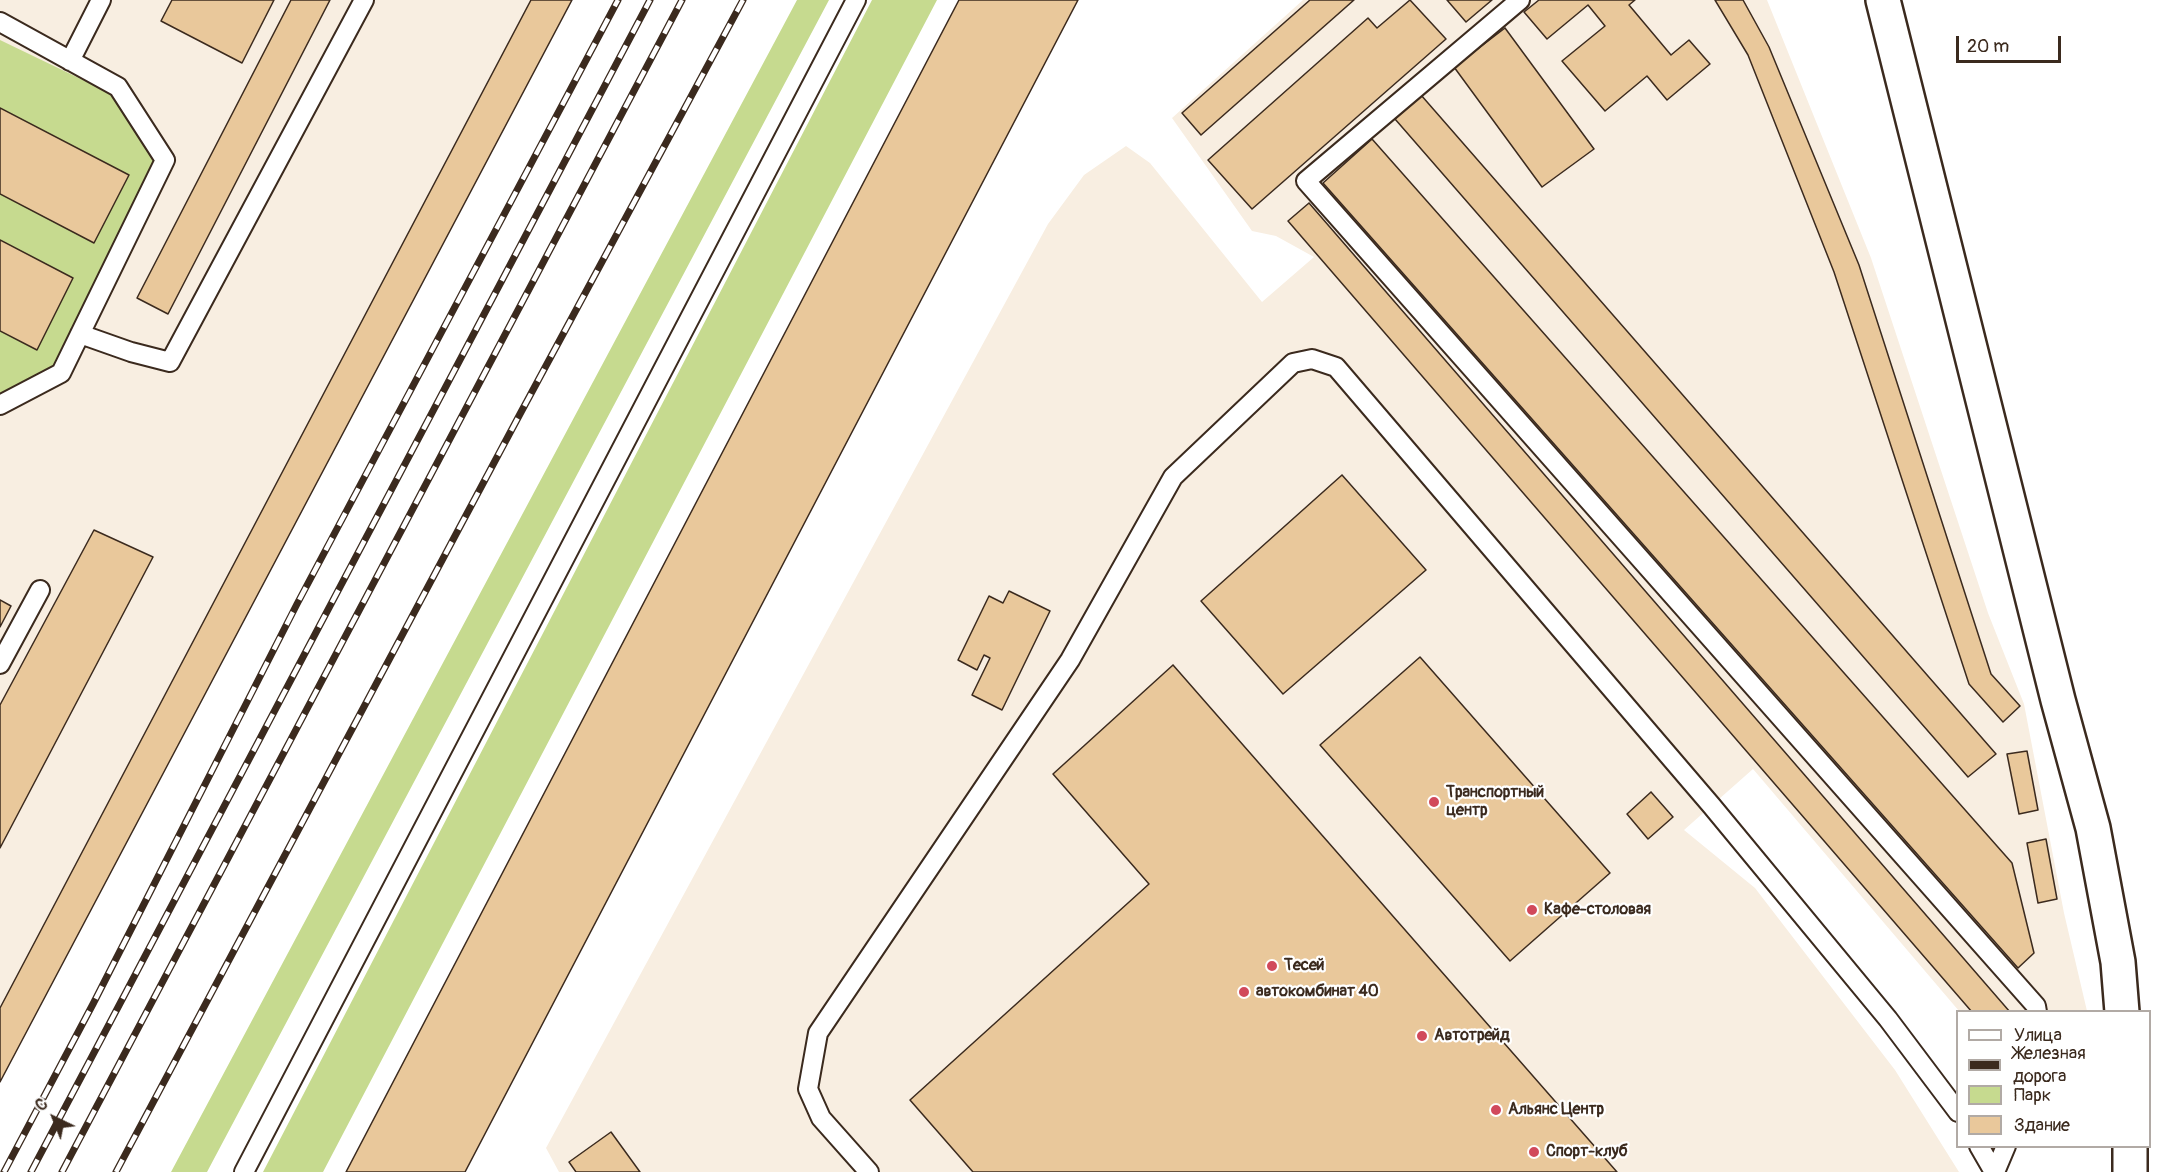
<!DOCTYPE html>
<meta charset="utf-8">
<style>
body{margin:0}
#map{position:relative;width:2175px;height:1172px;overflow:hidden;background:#fff;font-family:Pangolin,sans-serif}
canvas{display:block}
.legend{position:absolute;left:1956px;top:1010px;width:195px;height:138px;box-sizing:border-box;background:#fff;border:2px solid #b1aaa5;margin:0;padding:8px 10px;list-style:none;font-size:18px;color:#3b2a1e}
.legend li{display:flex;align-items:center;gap:12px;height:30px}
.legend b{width:30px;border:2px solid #b1aaa5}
.north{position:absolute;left:24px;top:1088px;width:60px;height:60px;-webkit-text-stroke:4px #fff;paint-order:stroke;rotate:317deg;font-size:16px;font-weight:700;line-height:24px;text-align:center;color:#3b2a1e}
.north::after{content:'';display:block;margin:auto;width:21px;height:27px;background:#3b2a1e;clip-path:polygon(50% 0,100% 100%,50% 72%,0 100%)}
.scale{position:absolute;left:1956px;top:36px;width:105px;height:27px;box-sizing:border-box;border:3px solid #3b2a1e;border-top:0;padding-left:8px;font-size:18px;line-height:21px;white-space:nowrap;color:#3b2a1e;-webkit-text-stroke:4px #fff;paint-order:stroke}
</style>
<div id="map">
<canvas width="2175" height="1172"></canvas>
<ul class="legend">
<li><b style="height:8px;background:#fff"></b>Улица</li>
<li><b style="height:8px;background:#3b2a1e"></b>Железная дорога</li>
<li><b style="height:16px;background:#c6da8f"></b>Парк</li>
<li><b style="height:16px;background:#e9c89b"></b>Здание</li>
</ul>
<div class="north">С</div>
<div class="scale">20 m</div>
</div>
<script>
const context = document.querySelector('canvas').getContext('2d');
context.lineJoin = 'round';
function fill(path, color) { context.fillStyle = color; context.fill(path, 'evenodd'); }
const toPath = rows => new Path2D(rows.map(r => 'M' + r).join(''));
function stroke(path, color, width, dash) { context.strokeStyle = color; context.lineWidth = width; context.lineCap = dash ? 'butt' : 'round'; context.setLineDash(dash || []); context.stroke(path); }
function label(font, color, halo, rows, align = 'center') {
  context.font = font + ' Pangolin,sans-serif'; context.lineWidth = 4.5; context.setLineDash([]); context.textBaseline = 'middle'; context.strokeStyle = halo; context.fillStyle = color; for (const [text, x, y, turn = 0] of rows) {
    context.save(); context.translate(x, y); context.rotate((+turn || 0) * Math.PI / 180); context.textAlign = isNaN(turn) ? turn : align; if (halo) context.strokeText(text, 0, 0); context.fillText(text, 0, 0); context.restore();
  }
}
const built = toPath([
 [0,0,572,0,0,1082],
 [1303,0,1767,0,1871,258,1988,613,2024,704,2064,913,2087,1011,1959,1011,1753,769,1684,830,1755,888,1895,1070,1959,1172,559,1172,546,1148,1048,224,1084,175,1126,146,1150,163,1262,302,1314,257,1276,236,1252,231,1172,118]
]);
const green = toPath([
 [797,0,829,0,207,1172,171,1172],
 [872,0,937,0,323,1172,263,1172],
 [0,40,112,94,156,161,56,369,0,398]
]);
const building = toPath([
 [172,0,274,0,242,63,161,21,172,0],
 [291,0,330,0,168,314,137,298,291,0],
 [531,0,572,0,0,1082,0,1008,531,0],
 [959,0,1078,0,465,1172,346,1172,959,0],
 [1310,0,1354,0,1201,135,1182,113,1310,0],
 [1410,0,1446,39,1252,209,1208,160,1368,18,1377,28,1410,0],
 [1447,0,1492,0,1466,22,1447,0],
 [1539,0,1635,0,1629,5,1671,55,1689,40,1710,64,1667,100,1647,76,1605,111,1562,61,1605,26,1588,5,1547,39,1524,12,1539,0],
 [1715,0,1743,0,1769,47,1859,265,1991,674,2020,706,2003,722,1969,684,1834,272,1748,55,1715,0],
 [1505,28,1594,149,1542,187,1454,67,1505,28],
 [1421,95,1996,754,1968,777,1395,119,1421,95],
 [0,108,129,175,94,243,0,194,0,108],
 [1372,139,2012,863,2034,953,2018,968,1323,183,1372,139],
 [1309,203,2010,1012,1972,1012,1288,221,1309,203],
 [0,240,73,278,37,350,0,331,0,240],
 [1342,475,1426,570,1283,694,1201,601,1342,475],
 [94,530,153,557,0,848,0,705,94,530],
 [1009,591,1050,611,1002,710,972,695,990,658,984,655,977,670,958,660,989,596,1003,603,1009,591],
 [0,600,11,606,0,627,0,600],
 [1420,657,1610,873,1510,961,1320,745,1420,657],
 [1173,665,1617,1172,973,1172,910,1100,1149,884,1053,774,1173,665],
 [2027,751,2038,810,2019,814,2007,754,2027,751],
 [1651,792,1673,817,1648,839,1627,814,1651,792],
 [2046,839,2057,899,2038,903,2027,843,2046,839],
 [611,1132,640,1172,576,1172,569,1162,611,1132]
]);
const lane = toPath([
 [1520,0,1306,181,2036,1006,2037,1012],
 [0,22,118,87,165,160,61,373,0,405],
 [70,61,101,0],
 [80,334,131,352,170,362,364,0],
 [0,664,40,590],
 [1979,1146,1994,1172],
 [244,1172,856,0],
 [869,1172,821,1118,808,1089,818,1033,1070,660,1173,477,1293,363,1312,359,1336,367,1711,805,1888,1019,1958,1112],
 [1995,1172,2006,1146]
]);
const secondary = toPath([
 [1883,0,2058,700,2093,828,2118,962,2122,1012],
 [2130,1172,2130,1146]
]);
const rail = toPath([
 [4,1172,93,1004,297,604,618,0],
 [31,1172,650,0],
 [62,1172,682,0],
 [116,1172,520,414,743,0]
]);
const markers = [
 [1434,802,6,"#d1495b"],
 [1532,910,6,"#d1495b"],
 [1272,966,6,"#d1495b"],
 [1244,992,6,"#d1495b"],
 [1422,1036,6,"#d1495b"],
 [1496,1110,6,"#d1495b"],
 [1534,1152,6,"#d1495b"]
];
const poiNames = [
 ["Транспортный",1446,793],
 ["центр",1446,811],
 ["Кафе-столовая",1544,910],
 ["Тесей",1284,966],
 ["автокомбинат 40",1256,992],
 ["Автотрейд",1434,1036],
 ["Альянс Центр",1508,1110],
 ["Спорт-клуб",1546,1152]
];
fill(built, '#f8eee1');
fill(green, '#c6da8f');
fill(building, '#e9c89b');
stroke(building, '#3b2a1e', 1.5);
stroke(lane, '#3b2a1e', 22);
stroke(secondary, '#3b2a1e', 38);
stroke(lane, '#fff', 18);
stroke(secondary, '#fff', 33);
stroke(rail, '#3b2a1e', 7);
stroke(rail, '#fff', 4.5, [14]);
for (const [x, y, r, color] of markers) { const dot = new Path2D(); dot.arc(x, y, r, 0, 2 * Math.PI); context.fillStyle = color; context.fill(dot); stroke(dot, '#fff', 2); }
label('bold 16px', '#3b2a1e', '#fff', poiNames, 'left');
</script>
